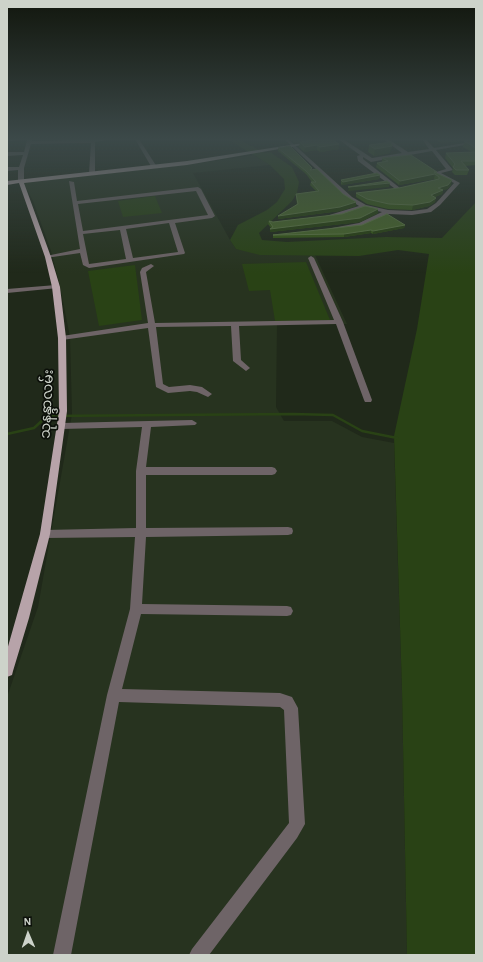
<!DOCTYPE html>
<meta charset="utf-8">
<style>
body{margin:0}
#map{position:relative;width:483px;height:962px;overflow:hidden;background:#20291a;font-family:"Alegreya Sans",sans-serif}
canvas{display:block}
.frame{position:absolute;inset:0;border:8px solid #cdd3ca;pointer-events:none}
.north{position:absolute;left:8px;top:914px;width:40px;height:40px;-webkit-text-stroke:3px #0c100a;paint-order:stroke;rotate:358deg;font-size:11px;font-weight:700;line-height:16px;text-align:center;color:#cdd3ca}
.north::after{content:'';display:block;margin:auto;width:14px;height:18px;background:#cdd3ca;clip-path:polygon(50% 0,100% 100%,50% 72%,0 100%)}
</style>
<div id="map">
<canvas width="483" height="962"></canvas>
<div class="frame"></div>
<div class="north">N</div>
</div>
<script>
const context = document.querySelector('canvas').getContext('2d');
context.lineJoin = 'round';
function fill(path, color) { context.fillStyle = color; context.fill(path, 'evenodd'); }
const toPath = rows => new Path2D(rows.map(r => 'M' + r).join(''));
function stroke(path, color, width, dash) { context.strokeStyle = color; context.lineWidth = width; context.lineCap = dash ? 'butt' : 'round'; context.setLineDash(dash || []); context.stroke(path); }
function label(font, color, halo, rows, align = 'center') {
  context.font = font + ' "Alegreya Sans","Noto Sans Myanmar",sans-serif'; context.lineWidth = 3.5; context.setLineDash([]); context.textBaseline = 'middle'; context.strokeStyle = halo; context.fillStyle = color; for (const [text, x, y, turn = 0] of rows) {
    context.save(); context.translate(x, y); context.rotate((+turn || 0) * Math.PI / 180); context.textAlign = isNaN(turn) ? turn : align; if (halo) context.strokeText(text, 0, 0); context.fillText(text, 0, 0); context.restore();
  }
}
const built = toPath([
 [254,155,270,165,193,173,230,240,236,249,315,255,347,324,277,325,276,407,284,421,332,421,362,437,394,443,402,690,407,955,7,955,7,697,38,607,72,414,70,337,60,286,51,251,33,201,24,184,30,182,192,164]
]);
const water = toPath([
 [270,152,292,167,299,182,297,193,292,201,259,233,262,240,287,242,386,237,442,238,476,202,476,955,407,955,402,690,394,436,417,329,429,254,398,250,359,256,260,255,236,249,230,240,238,225,267,210,277,202,285,189,284,179,270,165,254,155],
 [155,196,162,213,123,217,118,201],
 [306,262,330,320,275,321,270,290,249,291,242,264],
 [135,265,142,320,99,326,88,271]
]);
const stream = toPath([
 [7,434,34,428,47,416,293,414,333,415,362,431,397,438]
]);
const river = toPath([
 [227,139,238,139,267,154,288,168,283,171,279,170,227,139]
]);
const minor = toPath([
 [7,139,32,139,32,141,115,139,95,142,95,173,92,175,89,173,91,143,31,144,24,168,24,181,21,183,18,181,18,170,7,171,7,167,19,167,23,155,7,156,7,152,24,152,27,140,7,141,7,139],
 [135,139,139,139,157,167,156,168,152,168,135,139],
 [284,139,288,139,352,197,366,205,388,210,412,211,427,209,436,203,454,183,433,173,446,169,432,151,371,162,363,157,363,159,400,188,400,190,398,191,358,161,357,156,360,155,338,139,343,139,372,158,402,153,383,139,388,139,408,152,429,149,422,139,426,139,434,148,476,141,476,143,436,150,453,170,441,173,460,183,440,205,431,212,412,215,389,214,363,226,334,231,331,229,332,228,359,223,382,212,364,208,343,215,326,218,326,216,359,206,348,199,284,139],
 [69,181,74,182,77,201,198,187,201,189,215,216,212,218,175,223,185,253,184,254,89,268,83,265,80,253,46,258,46,256,80,249,69,181],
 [196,191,208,215,83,231,78,204,196,191],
 [169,223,178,252,133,258,126,229,169,223],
 [120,230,126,259,89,264,83,234,120,230],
 [311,256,314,258,343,322,372,400,371,402,365,402,364,400,336,324,239,326,241,360,250,368,246,371,233,361,231,326,156,327,163,384,169,387,190,385,202,387,212,394,208,397,197,392,190,391,168,393,156,387,148,328,62,340,58,338,62,336,148,323,140,272,142,268,151,264,154,266,146,272,155,323,334,320,308,258,311,256],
 [56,285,60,287,58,288,7,293,7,289,56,285],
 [192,420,197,423,195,425,151,427,146,467,272,467,275,468,277,471,275,474,272,475,146,475,146,528,288,527,292,528,293,531,292,534,288,535,146,537,142,604,287,606,291,607,293,611,291,615,287,616,141,614,122,689,280,693,292,697,298,708,305,824,297,838,209,955,189,955,192,949,289,823,284,710,280,707,119,702,71,955,53,955,107,695,130,609,135,537,45,538,41,537,40,534,41,531,45,530,136,528,136,471,142,427,62,429,57,426,62,423,192,420]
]);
const major = toPath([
 [329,139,337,139,187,165,24,183,51,257,60,287,66,338,67,411,50,534,29,618,13,671,12,675,7,677,7,650,40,534,59,411,58,338,52,287,45,257,19,183,7,185,7,181,187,161,329,139]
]);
const wall = toPath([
 [289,139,332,139,339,144,339,149,320,152,317,150,304,152,299,147,300,142,306,141,295,143],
 [434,139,476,139,476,165,465,166,469,170,467,175,455,175,452,172,453,168,445,158,446,153,472,152,463,147,464,141,471,140,441,143],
 [369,145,390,153,374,156,368,152],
 [278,148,312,170,356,206,340,211,278,219,297,204,296,197,296,194,316,191,310,185,311,182,312,182,306,174,278,151],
 [382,158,437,172,436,173,451,185,447,189,443,190,442,194,435,197,435,202,429,206,412,210,388,209,367,204,356,197,356,193,399,188,436,180,434,179,399,185,376,167,377,163,383,162,382,162],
 [380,175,379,179,342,185,341,184,341,180],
 [378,213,360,222,270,232,271,228,268,224,269,221,273,222,342,214],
 [405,225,404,228,373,234,371,233,344,237,273,238,273,235]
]);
const shadedWall = toPath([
 [295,139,322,139,295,143],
 [442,139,476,139,476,140,441,143],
 [339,144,339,149,320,152,320,147],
 [317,145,317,150,304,152,305,147],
 [392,146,390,153,374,156,375,149],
 [435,174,434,179,399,185,400,181],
 [380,175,379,179,342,185,343,182],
 [452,180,451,185,447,189,437,192,438,188],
 [390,183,389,187,348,191,349,187],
 [443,190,442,194,430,199,431,195],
 [436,198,435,202,429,206,412,210,413,205],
 [356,202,356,206,340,211,278,219,278,216],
 [378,209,378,213,360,222,270,232,270,229],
 [405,225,404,228,373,234,373,231],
 [371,230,371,233,344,237,344,234]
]);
const building = toPath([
 [321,139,332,139,339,144,320,147,317,145,305,147,300,142,321,139],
 [476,139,476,148,464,141,476,139],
 [391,142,392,146,375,149,369,145,391,142],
 [290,146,312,168,310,170,317,169,343,194,356,202,340,207,278,216,298,204,296,194,319,191,311,182,316,182,306,171,278,148,290,146],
 [476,152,476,161,461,161,469,170,456,170,453,167,455,164,446,153,476,152],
 [411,155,437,172,434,172,452,180,448,185,438,188,443,190,431,195,436,198,430,202,413,205,389,204,367,199,356,193,399,188,439,179,439,177,435,174,400,181,377,163,388,161,382,158,411,155],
 [377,173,380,175,343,182,341,180,377,173],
 [387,181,390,183,349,187,348,187,387,181],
 [365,206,378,209,360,218,270,229,273,227,269,221,273,222,342,214,365,206],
 [387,214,405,225,373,231,371,230,344,234,273,235,362,225,387,214]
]);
const streetNames = [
 ["သုနန္ဒာလမ်း",47,404,-87]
];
fill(built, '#27331f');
fill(water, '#294215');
stroke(stream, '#294215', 2.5);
fill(river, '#294215');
fill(minor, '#6e6467');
fill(major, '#b7a3a9');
fill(wall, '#355615');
fill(shadedWall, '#263f0f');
fill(building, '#466428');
stroke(building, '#5b7542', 1);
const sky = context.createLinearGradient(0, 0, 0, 273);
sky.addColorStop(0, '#12170e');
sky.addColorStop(0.51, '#3c4949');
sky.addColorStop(1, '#3c494900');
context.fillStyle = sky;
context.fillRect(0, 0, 483, 273);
label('14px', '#cdd3ca', '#0c100a', streetNames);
</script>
